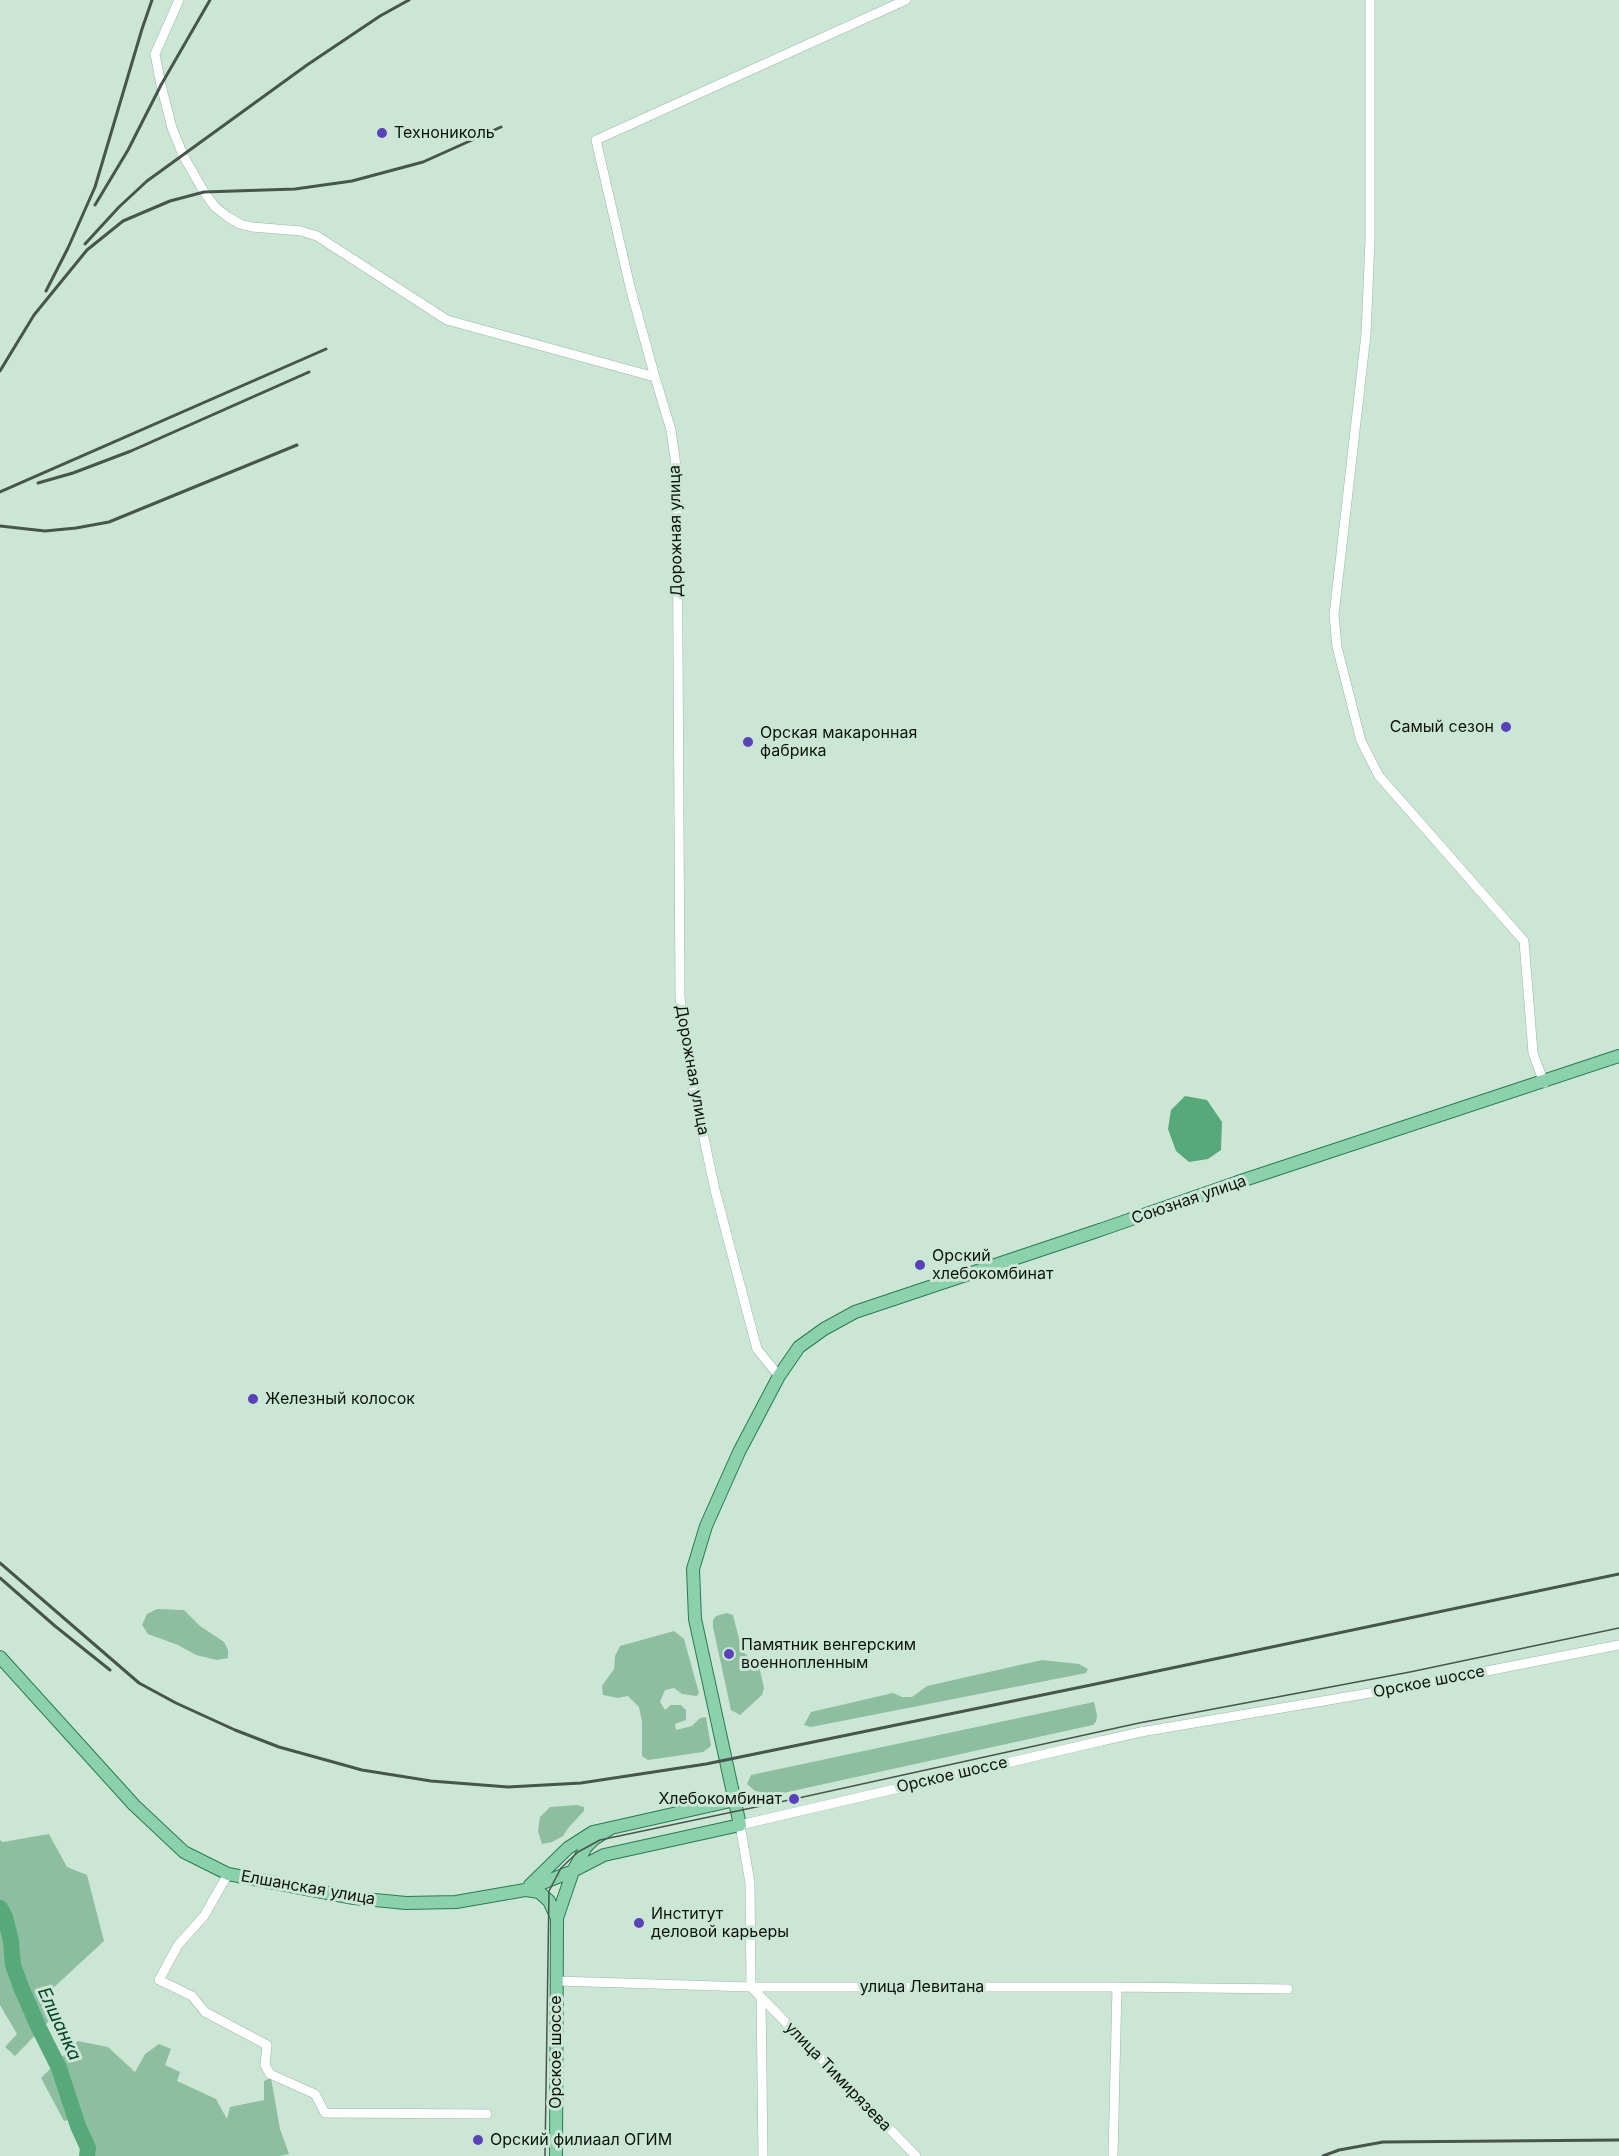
<!DOCTYPE html>
<meta charset="utf-8">
<style>
body{margin:0}
canvas{display:block;background:#cce6d5}
</style>
<canvas width="1619" height="2156"></canvas>
<script>
const context = document.querySelector('canvas').getContext('2d');
context.lineJoin = 'round';
function fill(path, color) { context.fillStyle = color; context.fill(path, 'evenodd'); }
const toPath = rows => new Path2D(rows.map(r => 'M' + r).join(''));
function stroke(path, color, width, dash) { context.strokeStyle = color; context.lineWidth = width; context.lineCap = dash ? 'butt' : 'round'; context.setLineDash(dash || []); context.stroke(path); }
function label(font, color, halo, rows, align = 'center') {
  context.font = font + ' Inter,sans-serif'; context.lineWidth = 6; context.setLineDash([]); context.textBaseline = 'middle'; context.strokeStyle = halo; context.fillStyle = color; for (const [text, x, y, turn = 0] of rows) {
    context.save(); context.translate(x, y); context.rotate((+turn || 0) * Math.PI / 180); context.textAlign = isNaN(turn) ? turn : align; if (halo) context.strokeText(text, 0, 0); context.fillText(text, 0, 0); context.restore();
  }
}
const green = toPath([
 [157,1609,184,1610,200,1626,224,1642,228,1650,228,1658,217,1660,196,1655,178,1645,148,1634,142,1625,147,1614],
 [727,1613,733,1615,742,1651,759,1666,764,1688,762,1695,740,1715,731,1710,713,1627,713,1620,716,1616],
 [674,1631,684,1639,699,1693,697,1696,682,1694,674,1688,665,1690,660,1702,665,1710,671,1705,681,1705,686,1710,686,1720,675,1724,676,1730,692,1726,700,1718,706,1717,711,1746,703,1752,648,1760,642,1756,642,1722,639,1707,628,1696,618,1698,603,1695,602,1686,614,1669,615,1656,620,1646],
 [1042,1660,1079,1664,1088,1669,1086,1673,811,1727,804,1725,811,1712,893,1693,902,1697,912,1697,927,1686],
 [1094,1702,1097,1715,1096,1722,1093,1725,774,1795,755,1791,747,1784,751,1775],
 [577,1805,584,1807,584,1811,569,1827,563,1836,552,1842,542,1844,538,1831,540,1817,550,1807],
 [49,1834,67,1867,87,1875,104,1941,51,1990,56,2014,15,2056,5,2047,17,2034,0,2005,0,1840,3,1842],
 [78,2041,108,2047,135,2072,145,2054,159,2044,171,2049,165,2065,180,2072,177,2081,216,2099,227,2119,230,2107,264,2100,264,2081,271,2078,280,2129,289,2154,280,2156,95,2156,72,2119,64,2121,41,2078]
]);
const water = toPath([
 [1185,1096,1207,1100,1222,1122,1221,1150,1208,1159,1189,1162,1176,1151,1168,1129,1171,1110]
]);
const river = toPath([
 [0,1908,5,1917,11,1941,13,1965,21,1987,38,2026,59,2068,78,2126,88,2148,87,2156]
]);
const minor = toPath([
 [179,0,155,54,161,85,172,128,183,155,204,192,215,207,228,217,240,224,252,227,301,231,317,236,447,320,655,377,671,430,677,473,680,997,689,1068,715,1190,757,1349,779,1376],
 [1370,0,1370,240,1366,334,1334,615,1337,647,1361,741,1379,776,1524,941,1533,1053,1544,1083],
 [655,377,631,291,596,140,906,0],
 [1141,1732,1411,1686,1619,1645],
 [228,1874,204,1916,178,1945,159,1980,192,1996,205,2012,267,2045,265,2065,270,2074,315,2094,325,2113,487,2114],
 [557,1981,751,1987,1117,1987,1288,1989],
 [761,1997,916,2156],
 [763,2156,761,1997,751,1987,750,1883,740,1825,1101,1741],
 [1113,2156,1117,1987]
]);
const major = toPath([
 [1238,1182,1619,1056],
 [0,1657,134,1805,184,1852,228,1874,354,1898,406,1903,456,1902,525,1890,573,1871,604,1855,740,1825,695,1619,693,1569,706,1526,739,1452,779,1376,799,1347,824,1329,855,1312,1100,1230],
 [530,1885,568,1848,593,1832,735,1800],
 [526,1890,539,1892,549,1901,557,1918],
 [556,2156,557,1918,573,1871,586,1847,594,1839,611,1828]
]);
const tram = toPath([
 [545,2156,549,1891,561,1868,578,1852,600,1840,794,1799,1139,1723,1410,1672,1619,1628]
]);
const rail = toPath([
 [95,205,128,150,161,85,210,0],
 [85,244,119,207,147,181,307,65,380,16,409,0],
 [46,291,68,248,95,187,142,29,152,0],
 [0,371,34,315,87,250,123,221,170,201,204,192,295,189,352,181,423,162,501,127],
 [38,483,73,473,131,451,309,372],
 [0,492,326,349],
 [0,526,45,531,76,528,109,522,297,445],
 [0,1563,139,1683,176,1703,235,1730,279,1747,362,1770,431,1781,508,1787,581,1783,706,1764,1091,1685,1619,1574],
 [0,1578,55,1626,110,1670],
 [1323,2156,1339,2150,1383,2142,1619,2140]
]);
const minorBridge = toPath([
 [1101,1741,1141,1732]
]);
const majorBridge = toPath([
 [1100,1230,1238,1182]
]);
const markers = [
 [382,133,6,"#5841b9"],
 [1506,727,6,"#5841b9"],
 [748,742,6,"#5841b9"],
 [920,1265,6,"#5841b9"],
 [253,1399,6,"#5841b9"],
 [729,1654,6,"#5841b9"],
 [794,1799,6,"#5841b9"],
 [639,1923,6,"#5841b9"],
 [478,2140,6,"#5841b9"]
];
const poiNames = [
 ["Технониколь",394,133],
 ["Самый сезон",1494,727,"right"],
 ["Орская макаронная",760,733],
 ["фабрика",760,751],
 ["Орский",932,1256],
 ["хлебокомбинат",932,1274],
 ["Железный колосок",265,1399],
 ["Памятник венгерским",741,1645],
 ["военнопленным",741,1663],
 ["Хлебокомбинат",782,1799,"right"],
 ["Институт",651,1914],
 ["деловой карьеры",651,1932],
 ["Орский филиаал ОГИМ",490,2140]
];
const streetNames = [
 ["Дорожная улица",676,531,-91],
 ["Дорожная улица",692,1070,80],
 ["Союзная улица",1189,1200,-19],
 ["Орское шоссе",1429,1682,-11],
 ["Орское шоссе",952,1775,-13],
 ["Елшанская улица",308,1888,10],
 ["улица Левитана",922,1987],
 ["Орское шоссе",556,2052,-90],
 ["улица Тимирязева",838,2077,46]
];
const waterNames = [
 ["Елшанка",59,2024,65]
];
fill(green, '#8dbe9f');
fill(water, '#57a97a');
stroke(river, '#57a97a', 16);
stroke(minor, '#9db6a6', 10);
stroke(major, '#2b7b51', 14);
stroke(minor, '#fff', 9);
stroke(major, '#8ad1ac', 12);
stroke(tram, '#47554c', 1.5);
stroke(rail, '#47554c', 3);
stroke(minorBridge, '#9db6a6', 10, []);
stroke(majorBridge, '#2b7b51', 14, []);
stroke(minorBridge, '#fff', 9);
stroke(majorBridge, '#8ad1ac', 12);
for (const [x, y, r, color] of markers) { const dot = new Path2D(); dot.arc(x, y, r, 0, 2 * Math.PI); context.fillStyle = color; context.fill(dot); stroke(dot, '#cce6d5', 2); }
label('16px', '#0b140e', '#cce6d5', poiNames, 'left');
label('16px', '#0b140e', '#cce6d5', streetNames);
label('italic 18px', '#004426', '#cce6d5', waterNames);
</script>
